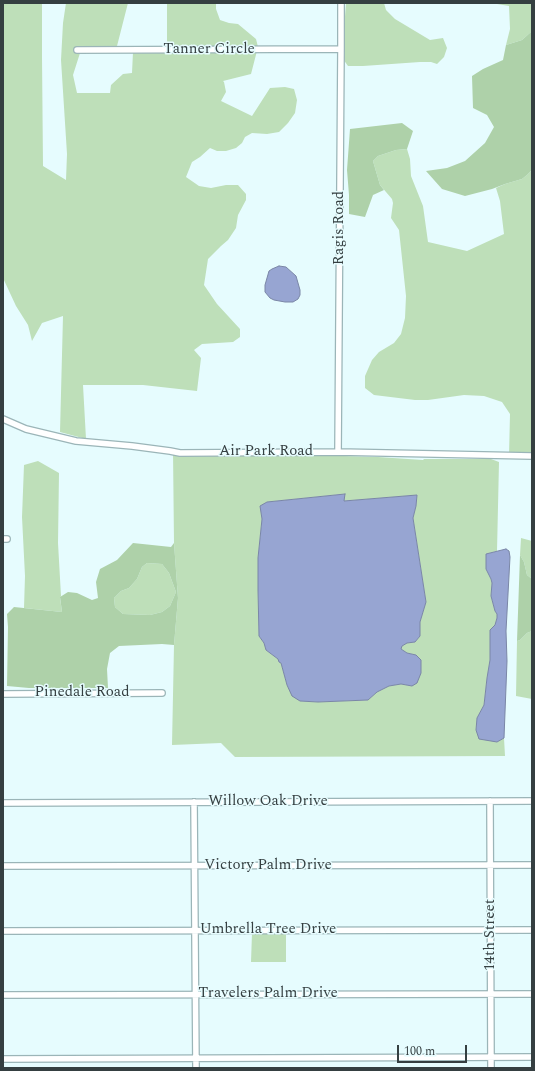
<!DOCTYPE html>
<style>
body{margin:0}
#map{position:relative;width:535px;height:1071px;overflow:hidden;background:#e6fcfe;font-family:Spectral,serif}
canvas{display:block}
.frame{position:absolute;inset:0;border:4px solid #353f41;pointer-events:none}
.scale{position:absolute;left:397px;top:1045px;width:70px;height:18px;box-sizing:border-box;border:2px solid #353f41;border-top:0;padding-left:5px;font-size:12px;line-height:14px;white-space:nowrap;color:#353f41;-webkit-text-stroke:3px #e6fcfe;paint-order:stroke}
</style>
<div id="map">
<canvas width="535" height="1071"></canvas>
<div class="frame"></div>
<div class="scale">100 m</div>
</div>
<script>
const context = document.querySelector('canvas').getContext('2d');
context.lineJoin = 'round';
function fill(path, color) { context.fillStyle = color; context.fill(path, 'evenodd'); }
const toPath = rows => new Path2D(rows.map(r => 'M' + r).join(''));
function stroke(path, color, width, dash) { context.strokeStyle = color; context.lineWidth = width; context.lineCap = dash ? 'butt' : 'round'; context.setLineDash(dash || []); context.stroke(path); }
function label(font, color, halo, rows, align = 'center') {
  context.font = font + ' Spectral,serif'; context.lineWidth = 3; context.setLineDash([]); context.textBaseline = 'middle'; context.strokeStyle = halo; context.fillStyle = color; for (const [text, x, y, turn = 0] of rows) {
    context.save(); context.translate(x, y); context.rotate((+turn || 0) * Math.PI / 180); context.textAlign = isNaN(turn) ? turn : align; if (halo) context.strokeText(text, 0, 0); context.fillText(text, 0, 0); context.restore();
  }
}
const green = toPath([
 [3,3,42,3,42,57,43,166,66,180,67,154,61,60,63,23,66,3,128,3,117,46,80,53,73,75,77,93,110,93,111,85,123,74,132,73,133,52,167,51,167,3,216,3,216,9,220,20,229,23,238,24,256,39,258,47,251,74,223,81,224,82,226,92,221,101,252,116,270,88,285,87,294,89,297,100,295,113,288,123,279,132,267,134,252,133,245,137,242,143,236,148,226,151,217,151,210,148,200,157,192,162,186,177,199,186,211,188,226,185,238,185,246,194,246,200,238,215,236,228,228,240,221,246,208,259,204,285,217,304,240,329,240,337,233,342,202,344,194,350,201,358,197,391,143,385,83,385,86,439,60,432,63,316,42,323,32,341,28,325,16,306,3,278],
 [346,3,384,3,386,10,395,19,430,40,443,38,447,48,444,57,437,64,431,62,420,62,363,66,348,66,343,59,343,43],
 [491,3,532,3,532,31,522,40,506,45,510,29,509,6],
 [407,149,410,159,411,176,423,206,428,242,467,251,504,234,500,201,496,188,505,184,522,179,527,175,532,170,532,456,509,456,510,414,502,402,484,396,464,395,428,400,415,400,374,395,365,388,365,376,372,360,379,352,394,343,401,334,405,318,406,296,399,230,391,218,393,203,392,199,380,185,373,161,378,156,396,150],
 [173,451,378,457,423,460,424,459,491,459,499,462,497,551,486,554,486,569,491,579,492,583,491,596,495,611,497,614,497,618,495,625,490,630,490,660,487,678,484,705,477,718,476,730,497,742,504,738,505,756,235,757,221,743,172,745,174,645,178,598,174,543],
 [344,494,344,501,417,495,416,506,413,518,426,602,420,622,420,636,415,642,407,643,401,646,401,649,407,653,416,655,412,686,401,684,389,686,377,692,368,700,318,702,300,701,287,685,281,663,279,662,278,659,266,650,264,643,259,636,258,590,258,558,262,519,261,506,267,502],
 [38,461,59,473,58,543,61,596,60,598,62,612,24,608,25,576,22,517,24,465],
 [521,538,532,541,532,579,527,575,524,562,520,555],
 [147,563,162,564,169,573,176,592,170,606,162,612,150,615,123,614,115,607,114,598,121,591,129,588,137,579,142,567],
 [532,631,532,699,516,696,517,641,520,640,527,633],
 [252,933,286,933,286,962,251,962]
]);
const forest = toPath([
 [532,31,532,170,527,175,522,179,505,184,492,189,465,196,442,189,426,171,447,168,465,161,485,143,494,127,487,115,473,108,472,76,483,69,503,60,506,45,522,40],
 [402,123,413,131,407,149,396,150,378,156,373,161,380,185,384,190,373,195,365,217,349,214,349,195,347,170,350,129],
 [133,543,171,547,174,543,178,598,174,645,162,644,119,646,110,653,107,669,108,688,29,688,7,686,8,627,7,614,14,607,62,612,60,597,68,592,77,593,92,600,98,598,96,582,100,569,117,560],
 [147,563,162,564,169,573,176,592,170,606,162,612,150,615,123,614,115,607,114,598,121,591,129,588,137,579,142,567],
 [520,555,524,562,527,575,532,579,532,631,527,633,520,640,517,641]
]);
const water = toPath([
 [279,266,286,267,296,276,300,290,300,295,298,299,293,302,285,302,274,300,270,298,265,292,265,285,269,271,272,269,279,266],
 [345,494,344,501,417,495,416,506,413,518,426,602,420,622,420,636,415,642,407,643,402,646,401,649,407,653,416,655,421,660,421,673,417,683,412,686,401,684,389,686,377,692,368,700,318,702,300,701,292,696,287,685,281,663,279,662,278,659,266,650,264,643,259,636,258,590,258,558,262,519,260,506,267,502,345,494],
 [506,549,509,551,510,557,506,631,507,661,504,738,497,742,479,739,476,730,477,718,484,705,487,678,490,660,490,630,495,625,497,618,497,614,495,611,491,596,492,583,491,579,486,569,486,554,506,549]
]);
const minor = toPath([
 [77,50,341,49],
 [3,419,26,429,76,441,132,446,170,451,180,453,338,452,532,456],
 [338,452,341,49,341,3],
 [3,539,7,539],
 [3,694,162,693],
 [490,801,491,1068],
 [194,802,196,1068],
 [3,803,532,801],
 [3,866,532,865],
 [3,931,532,930],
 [3,995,532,994],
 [3,1059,532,1057]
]);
const streetNames = [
 ["Tanner Circle",209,50],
 ["Ragis Road",340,228,-90],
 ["Air Park Road",266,452],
 ["Pinedale Road",82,693],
 ["Willow Oak Drive",268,802],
 ["Victory Palm Drive",268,866],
 ["Umbrella Tree Drive",268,930],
 ["14th Street",491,935,-90],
 ["Travelers Palm Drive",268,994]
];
fill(green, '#bedfb9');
fill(forest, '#aed1a9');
fill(water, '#97a5d2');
stroke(water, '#7a86a6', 1);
stroke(minor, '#9bb5b8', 8);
stroke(minor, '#fff', 5.5);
label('15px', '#353f41', '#e6fcfe', streetNames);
</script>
